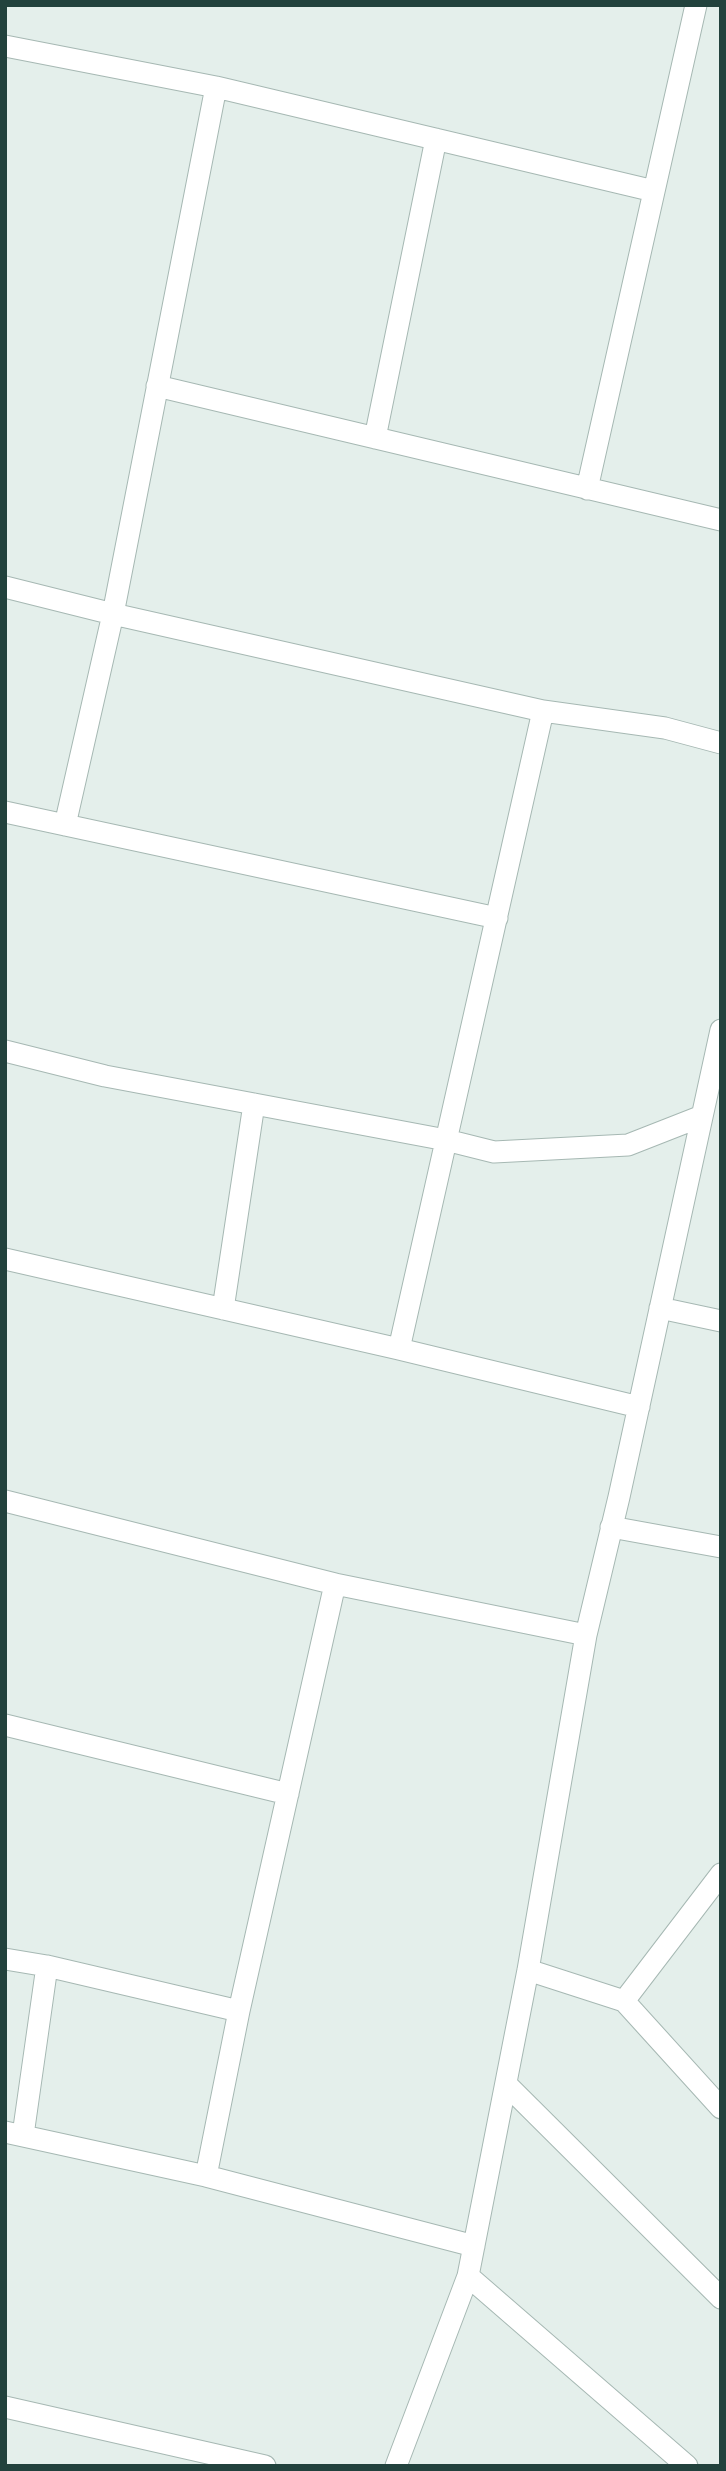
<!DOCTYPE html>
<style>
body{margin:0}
#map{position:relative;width:726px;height:2471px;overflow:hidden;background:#e4efeb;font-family:"Golos Text",sans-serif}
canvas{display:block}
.frame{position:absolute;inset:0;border:7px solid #22423d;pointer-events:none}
</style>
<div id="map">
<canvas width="726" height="2471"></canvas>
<div class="frame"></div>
</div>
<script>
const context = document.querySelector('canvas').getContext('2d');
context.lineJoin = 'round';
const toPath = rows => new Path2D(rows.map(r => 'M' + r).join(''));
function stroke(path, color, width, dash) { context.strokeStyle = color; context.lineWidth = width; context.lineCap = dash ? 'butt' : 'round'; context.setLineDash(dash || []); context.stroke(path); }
const street = toPath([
 [5,46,216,87,113,614,65,825],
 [216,87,654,191],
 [157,386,721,520],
 [375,438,436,139],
 [587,489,696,5],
 [5,587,113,614,543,711],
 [5,812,497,918],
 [5,1051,105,1076,446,1140,494,1152,628,1145,702,1116],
 [5,1259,399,1349],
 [660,1308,721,1321],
 [223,1309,254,1104],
 [639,1407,399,1349,543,711,665,728,721,743],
 [5,1501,335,1584],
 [611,1527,721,1547],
 [5,1725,288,1794],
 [5,1959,47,1966,239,2011],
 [528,1970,624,2001,721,2108],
 [624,2001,721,1874],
 [506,2084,721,2298],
 [5,2132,206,2176,474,2246],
 [23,2135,47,1966],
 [206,2176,239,2011,335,1584,586,1635],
 [468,2276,687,2466],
 [5,2407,265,2466],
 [396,2466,468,2276,528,1970,586,1635,619,1497,721,1030]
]);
stroke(street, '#a6b8b3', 23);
stroke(street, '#fff', 21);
</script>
